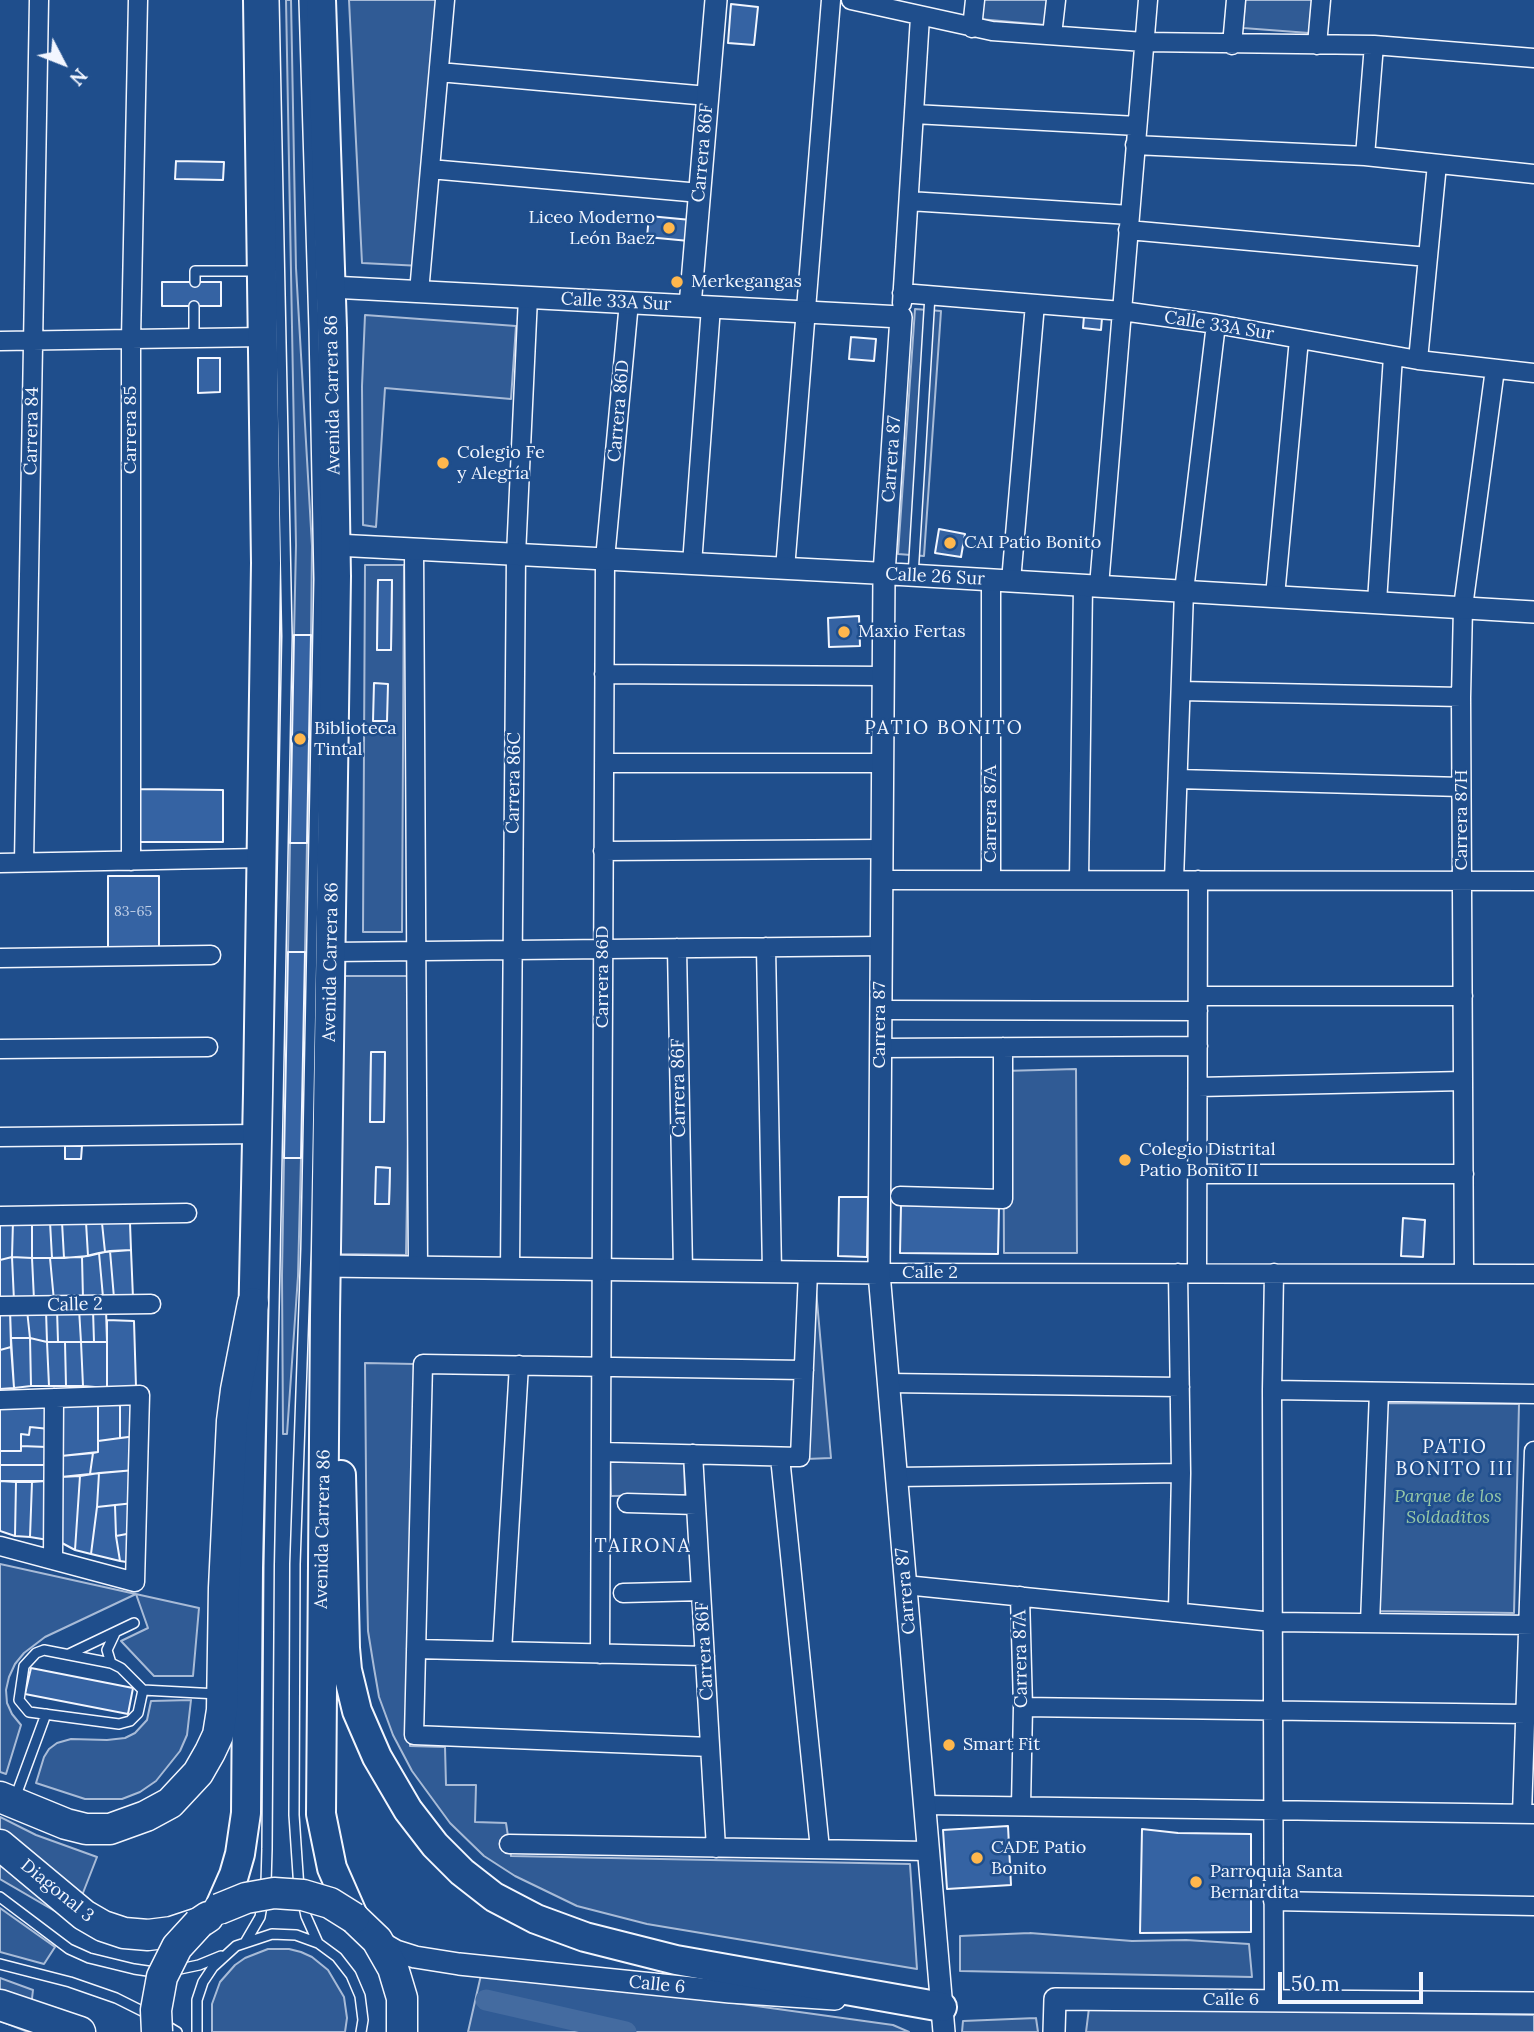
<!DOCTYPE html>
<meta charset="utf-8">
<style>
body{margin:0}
#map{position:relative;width:1534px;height:2032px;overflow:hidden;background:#1f4e8c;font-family:Lora,serif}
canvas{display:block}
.north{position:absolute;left:28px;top:28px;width:70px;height:70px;-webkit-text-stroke:5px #1f4e8c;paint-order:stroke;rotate:132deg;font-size:19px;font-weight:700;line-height:28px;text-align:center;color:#f2f6ff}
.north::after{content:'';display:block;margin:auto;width:24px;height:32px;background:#f2f6ff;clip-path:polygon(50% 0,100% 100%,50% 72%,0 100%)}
.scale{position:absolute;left:1278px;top:1972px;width:145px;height:32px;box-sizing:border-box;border:4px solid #f2f6ff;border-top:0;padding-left:9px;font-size:21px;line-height:24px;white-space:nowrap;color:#f2f6ff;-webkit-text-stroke:5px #1f4e8c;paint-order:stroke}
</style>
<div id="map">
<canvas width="1534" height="2032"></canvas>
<div class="north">N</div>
<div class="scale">50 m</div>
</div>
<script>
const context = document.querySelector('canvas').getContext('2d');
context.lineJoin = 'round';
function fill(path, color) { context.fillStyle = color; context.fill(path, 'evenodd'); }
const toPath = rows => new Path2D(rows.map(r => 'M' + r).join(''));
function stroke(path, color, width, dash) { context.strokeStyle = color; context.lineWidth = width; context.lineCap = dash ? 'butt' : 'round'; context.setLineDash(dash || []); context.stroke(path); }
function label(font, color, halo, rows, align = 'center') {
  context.font = font + ' Lora,serif'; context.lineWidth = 5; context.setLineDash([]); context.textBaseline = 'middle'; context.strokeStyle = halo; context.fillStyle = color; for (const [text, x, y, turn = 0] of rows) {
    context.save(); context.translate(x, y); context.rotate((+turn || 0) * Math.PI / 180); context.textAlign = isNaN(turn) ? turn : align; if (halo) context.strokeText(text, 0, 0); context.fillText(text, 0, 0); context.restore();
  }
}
const built = toPath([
 [286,0,291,0,296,268,312,546,311,635,294,635,296,545,286,0],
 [349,0,445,0,421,266,362,263,349,0],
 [980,0,1047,0,1045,25,979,19,980,0],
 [1245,0,1312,0,1309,33,1243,28,1245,0],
 [915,309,941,311,924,556,898,554,915,309],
 [365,315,516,326,511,399,385,388,376,527,363,525,362,386,365,315],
 [365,565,404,565,402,932,363,932,365,565],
 [392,580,391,650,377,650,378,581,392,580],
 [290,843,307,843,305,952,288,952,290,843],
 [344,976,411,976,406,1255,339,1254,344,976],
 [371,1053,385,1053,384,1121,370,1121,371,1053],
 [377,1167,390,1168,389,1204,376,1204,377,1167],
 [1076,1069,1077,1253,1004,1253,1003,1071,1076,1069],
 [284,1158,301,1158,298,1276,287,1434,283,1434,282,1275,284,1158],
 [816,1290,831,1458,806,1459,816,1290],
 [365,1363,415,1364,410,1746,445,1747,446,1785,476,1785,475,1822,506,1823,511,1856,910,1864,917,1969,647,1924,577,1906,515,1876,484,1856,450,1823,412,1771,393,1735,379,1697,374,1668,368,1631,367,1587,365,1363],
 [1383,1403,1519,1404,1514,1613,1378,1611,1383,1403],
 [684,1461,685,1495,611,1496,610,1462,684,1461],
 [0,1564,199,1608,193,1676,154,1676,121,1641,148,1628,136,1594,45,1637,24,1653,15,1664,9,1677,6,1690,7,1703,12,1714,21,1725,6,1774,0,1772,0,1564],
 [191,1700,187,1735,180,1751,156,1781,140,1792,122,1799,85,1799,36,1783,44,1757,49,1749,57,1743,71,1739,107,1740,125,1738,135,1733,147,1720,151,1701,191,1700],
 [0,1817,36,1835,97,1857,72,1921,0,1879,0,1817],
 [0,1908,55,1947,44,1964,0,1952,0,1908],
 [1030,1933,1132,1941,1186,1940,1249,1944,1252,1977,960,1971,960,1936,1030,1933],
 [268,1949,289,1949,301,1952,312,1957,328,1970,344,1997,347,2018,345,2032,212,2032,212,2004,220,1982,235,1965,245,1958,268,1949],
 [481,1975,720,2001,893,2025,909,2032,468,2032,481,1975],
 [0,1978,33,1990,28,2032,0,2021,0,1978],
 [1089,2008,1534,2015,1534,2032,1086,2032,1089,2008],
 [1036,2018,1038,2032,962,2032,963,2021,1036,2018]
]);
const canal = toPath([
 [486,2000,626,2032]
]);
const building = toPath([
 [731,4,758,7,754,45,728,43,731,4],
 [176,161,224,162,223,180,175,179,176,161],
 [649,216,691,220,689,241,647,237,649,216],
 [162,282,221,282,221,306,162,306,162,282],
 [1084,316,1102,318,1101,330,1083,328,1084,316],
 [851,337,876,339,874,361,849,359,851,337],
 [198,358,220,358,220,392,198,393,198,358],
 [939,529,965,534,961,557,935,553,939,529],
 [378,580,392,580,391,650,377,650,378,580],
 [859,616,860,646,829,647,828,618,859,616],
 [294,635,311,635,307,843,290,843,294,635],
 [374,683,388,684,387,721,373,721,374,683],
 [139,789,223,790,223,842,138,842,139,789],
 [108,876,159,876,159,949,108,949,108,876],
 [288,952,305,952,301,1158,284,1158,288,952],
 [371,1052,385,1052,384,1122,370,1122,371,1052],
 [65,1146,82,1146,81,1159,65,1159,65,1146],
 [376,1167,390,1168,389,1204,375,1204,376,1167],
 [839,1197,868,1197,867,1257,838,1256,839,1197],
 [901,1205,999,1206,998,1254,900,1253,901,1205],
 [1403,1218,1425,1220,1423,1257,1401,1256,1403,1218],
 [0,1220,13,1221,12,1257,0,1260,0,1220],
 [32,1220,32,1258,12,1257,13,1221,32,1220],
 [32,1220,50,1222,52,1258,32,1258,32,1220],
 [50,1222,62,1222,64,1258,52,1258,50,1222],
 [62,1222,86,1222,88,1256,64,1258,62,1222],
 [86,1222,102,1223,105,1252,88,1256,86,1222],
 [102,1223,130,1223,131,1250,105,1252,102,1223],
 [131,1250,133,1298,114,1298,110,1251,131,1250],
 [110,1251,114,1298,103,1297,99,1253,110,1251],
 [99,1253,103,1297,83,1299,82,1257,99,1253],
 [12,1257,32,1258,34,1300,14,1301,12,1257],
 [12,1257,14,1301,0,1302,0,1260,12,1257],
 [82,1257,83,1299,54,1301,50,1258,82,1257],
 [32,1258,50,1258,54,1301,34,1300,32,1258],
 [57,1309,79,1309,81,1342,58,1342,57,1309],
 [57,1309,58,1342,47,1342,46,1310,57,1309],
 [79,1309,93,1310,94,1342,81,1342,79,1309],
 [106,1309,107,1342,94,1342,93,1310,106,1309],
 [10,1310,27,1310,30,1338,11,1338,10,1310],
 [10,1310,11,1347,0,1350,0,1311,10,1310],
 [27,1310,46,1310,47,1342,30,1338,27,1310],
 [107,1320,134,1321,136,1387,107,1388,107,1320],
 [11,1338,30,1338,31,1386,14,1388,11,1338],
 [30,1338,47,1342,49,1386,31,1386,30,1338],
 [47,1342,65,1342,66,1386,49,1386,47,1342],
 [65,1342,81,1342,83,1386,66,1386,65,1342],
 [81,1342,107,1342,107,1388,83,1386,81,1342],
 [11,1347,14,1388,0,1389,0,1350,11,1347],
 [98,1397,98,1452,61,1456,59,1435,63,1434,62,1401,98,1397],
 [98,1397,120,1397,120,1438,98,1441,98,1397],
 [120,1397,137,1397,136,1436,120,1438,120,1397],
 [49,1399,49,1429,30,1427,29,1435,21,1434,21,1451,0,1451,0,1405,49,1399],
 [30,1427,49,1429,47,1447,21,1446,21,1434,29,1435,30,1427],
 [136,1436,135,1470,90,1474,93,1453,98,1452,98,1441,136,1436],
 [21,1446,47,1447,46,1465,0,1465,0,1451,21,1451,21,1446],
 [93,1453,90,1474,61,1477,61,1456,93,1453],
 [0,1465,46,1465,46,1481,0,1481,0,1465],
 [135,1470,134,1503,97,1507,99,1473,135,1470],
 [99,1473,97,1507,91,1554,75,1550,80,1476,99,1473],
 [80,1476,75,1550,62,1543,61,1477,80,1476],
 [0,1481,16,1482,15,1536,0,1531,0,1481],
 [46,1481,48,1540,30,1537,32,1482,46,1481],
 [16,1482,32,1482,30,1537,15,1536,16,1482],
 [134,1503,132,1533,116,1536,115,1505,134,1503],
 [115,1505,116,1536,120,1561,91,1554,97,1507,115,1505],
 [132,1533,133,1563,120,1561,116,1536,132,1533],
 [31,1668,133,1688,128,1714,25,1694,31,1668],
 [1008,1826,1011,1885,947,1889,943,1830,1008,1826],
 [1142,1829,1178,1833,1251,1834,1251,1932,1140,1933,1142,1829]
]);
const service = toPath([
 [195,282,195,271,258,271],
 [194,338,194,306],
 [913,576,930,295],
 [44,1650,111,1663,121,1668,143,1690,138,1713,130,1721,119,1724,29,1712,19,1700,24,1666,36,1653,44,1650],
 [69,1654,134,1623],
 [111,1663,107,1650,115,1633],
 [143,1690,218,1694],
 [15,1798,46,1714],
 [299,1889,294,1815,295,1564,306,1249,319,579,314,329,304,0],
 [0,1897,69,1949,89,1958,134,1969,161,1973,199,1965,221,1956],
 [303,1902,306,1916,318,1943],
 [246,1941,260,1917,266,1883,267,1849,269,1565,287,636,274,0],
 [0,1964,70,1982,116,1998,150,2015],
 [162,2023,177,2032],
 [197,2032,197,2000,203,1982,213,1967,236,1946,272,1934,296,1935,318,1943,337,1957,351,1975,360,1996,363,2020,361,2032]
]);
const minor = toPath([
 [851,0,992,31,1144,42,1374,45,1534,58],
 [972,28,975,0],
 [1052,35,1056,0],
 [1232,45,1236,0],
 [1317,45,1321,0],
 [439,72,708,96],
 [914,114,1137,126],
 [1135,145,1365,156,1534,174],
 [1365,156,1374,45],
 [430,169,700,193],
 [909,201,1130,215],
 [1128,230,1428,257],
 [419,292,445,0],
 [902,293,1122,311,1216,324,1418,360,1534,373],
 [902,303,920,17],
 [0,341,263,337],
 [1418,360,1437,164],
 [414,549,418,1268],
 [692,564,711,307],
 [785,569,831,0],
 [1011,581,1035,304],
 [1099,586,1148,0],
 [1275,596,1299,339],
 [1377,602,1393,356],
 [604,674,883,676],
 [1181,691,1461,697],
 [604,763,882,763],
 [1178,779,1461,787],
 [603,851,882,849],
 [131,861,131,339,138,0],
 [24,862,39,0],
 [0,863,261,858],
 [882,880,1534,881],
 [991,880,991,580],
 [1079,880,1083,585],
 [1174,880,1184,591,1216,324],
 [766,947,772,1272],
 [677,948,683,1271],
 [331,952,881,946],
 [0,958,211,955],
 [1198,996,1463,996],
 [881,1010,1198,1011],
 [880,1048,1198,1046],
 [0,1049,208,1047],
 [1198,1087,1463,1081],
 [0,1137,257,1134],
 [1198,1174,1464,1174],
 [900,1196,1003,1199,1003,1047],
 [0,1216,187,1213],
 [510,1269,516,555,528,297],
 [879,1273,1534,1274],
 [1197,1273,1198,880],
 [1274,1273,1272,1390,1274,2000],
 [1464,1274,1461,697,1463,607,1495,369],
 [0,1306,151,1304],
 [888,1383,1180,1387],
 [1272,1390,1534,1394],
 [0,1400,140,1395,135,1582,0,1546],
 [601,1452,800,1457,808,1272],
 [693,1454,716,1848],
 [780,1457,820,1849],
 [896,1477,1181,1473],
 [627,1503,696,1505],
 [53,1560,54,1398],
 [905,1585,1273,1622,1534,1625],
 [623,1593,701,1591],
 [1020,1596,1023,1707,1021,1806],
 [1178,1612,1181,1473,1178,1273],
 [1370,1623,1379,1392],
 [416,1649,705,1656],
 [502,1651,519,1365],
 [600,1654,605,559,629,302],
 [1023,1707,1526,1714],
 [710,1747,414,1735,423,1364,804,1370],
 [925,1805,1534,1814],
 [1522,1814,1534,1451],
 [509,1844,928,1851],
 [1273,1901,1534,1906]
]);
const tertiary = toPath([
 [331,287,901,317,884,574,879,1273,944,2032],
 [690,306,716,0],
 [336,545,875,573,1534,612],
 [326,1266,879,1273],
 [377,1940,396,1951,415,1957,459,1964,730,1992,835,1999],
 [1054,2032,1055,1999,1534,2003]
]);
const primary = toPath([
 [321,0,332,328,336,576,325,1315,321,1814,332,1868,354,1918],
 [341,1475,345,1648,347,1670,357,1711,377,1757,408,1810,435,1845,462,1872,494,1897,536,1919,585,1937,676,1960,942,2007],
 [219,1909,234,1875,240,1854,246,1813,248,1568,258,1093,266,563,258,0]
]);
const trunk = toPath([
 [0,1797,66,1824,86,1829,110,1829,146,1816,170,1803,198,1773,210,1752,218,1735,222,1710,224,1588,232,1421,236,1390,253,1303],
 [0,1845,84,1915,103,1926,124,1933,148,1935,172,1932,199,1923,208,1917],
 [354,1918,377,1940,393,1968,402,1998,402,2032],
 [0,2005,80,2032]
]);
const trunkBridge = toPath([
 [219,1909,246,1898,274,1893,303,1895,330,1903,354,1918],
 [157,2032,156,2010,162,1977,177,1947,199,1923]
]);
const markers = [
 [669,228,7,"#ffb74d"],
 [677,282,7,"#ffb74d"],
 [443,463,7,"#ffb74d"],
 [950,543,7,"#ffb74d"],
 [844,632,7,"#ffb74d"],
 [300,739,7,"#ffb74d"],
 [1125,1160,7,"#ffb74d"],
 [949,1745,7,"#ffb74d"],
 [977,1858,7,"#ffb74d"],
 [1196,1882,7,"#ffb74d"]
];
const numberNames = [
 ["83-65",133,912]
];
const streetNames = [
 ["Carrera 86F",703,153,-85],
 ["Calle 33A Sur",616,302,3],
 ["Calle 33A Sur",1219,326,9],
 ["Avenida Carrera 86",333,395,-91],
 ["Carrera 86D",619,411,-85],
 ["Carrera 85",131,430,-90],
 ["Carrera 84",32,431,-89],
 ["Carrera 87",892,459,-86],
 ["Calle 26 Sur",935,577,3],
 ["Carrera 86C",514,783,-89],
 ["Carrera 87A",991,814,-90],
 ["Carrera 87H",1462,820,-90],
 ["Avenida Carrera 86",331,962,-89],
 ["Carrera 86D",603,977,-90],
 ["Carrera 87",880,1025,-90],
 ["Carrera 86F",679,1088,-91],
 ["Calle 2",930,1273],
 ["Calle 2",75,1305,-1],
 ["Avenida Carrera 86",323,1529,-89],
 ["Carrera 87",906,1591,-95],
 ["Carrera 86F",705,1651,-93],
 ["Carrera 87A",1021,1659,-91],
 ["Diagonal 3",57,1891,39],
 ["Calle 6",657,1985,6],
 ["Calle 6",1231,2000]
];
const poiNames = [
 ["Liceo Moderno",655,218,"right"],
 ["León Baez",655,239,"right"],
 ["Merkegangas",691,282],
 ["Colegio Fe",457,453],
 ["y Alegría",457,474],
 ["CAI Patio Bonito",964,543],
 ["Maxio Fertas",858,632],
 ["Biblioteca",314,729],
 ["Tintal",314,750],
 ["Colegio Distrital",1139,1150],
 ["Patio Bonito II",1139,1171],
 ["Smart Fit",963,1745],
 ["CADE Patio",991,1848],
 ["Bonito",991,1869],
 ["Parroquia Santa",1210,1872],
 ["Bernardita",1210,1893]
];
const parkNames = [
 ["Parque de los",1448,1497],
 ["Soldaditos",1448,1518]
];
const neighbourhoodNames = [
 ["PATIO BONITO",944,729],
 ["PATIO",1455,1448],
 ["BONITO III",1455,1470],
 ["TAIRONA",643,1547]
];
fill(built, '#305b95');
stroke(built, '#a8bbd7', 2);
stroke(canal, '#446ba0', 21);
fill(building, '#3563a3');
stroke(building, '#f2f6ff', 2);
stroke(service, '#f2f6ff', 12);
stroke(minor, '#f2f6ff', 21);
stroke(tertiary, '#f2f6ff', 24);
stroke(primary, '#f2f6ff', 32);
stroke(trunk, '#f2f6ff', 33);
stroke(service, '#1f4e8c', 9);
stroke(minor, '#1f4e8c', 18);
stroke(tertiary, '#1f4e8c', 21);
stroke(primary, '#1f4e8c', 28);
stroke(trunk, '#1f4e8c', 30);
stroke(trunkBridge, '#f2f6ff', 33, []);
stroke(trunkBridge, '#1f4e8c', 30);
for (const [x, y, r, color] of markers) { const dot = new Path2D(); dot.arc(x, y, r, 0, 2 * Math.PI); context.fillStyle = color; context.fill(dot); stroke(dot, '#1f4e8c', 2.5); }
label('14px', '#c3d1e8', null, numberNames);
label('18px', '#f2f6ff', '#1f4e8c', streetNames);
label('18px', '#f2f6ff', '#1f4e8c', poiNames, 'left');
label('italic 18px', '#97c8a6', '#1f4e8c', parkNames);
context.letterSpacing = '2px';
label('19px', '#f2f6ff', '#1f4e8c', neighbourhoodNames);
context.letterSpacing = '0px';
</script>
